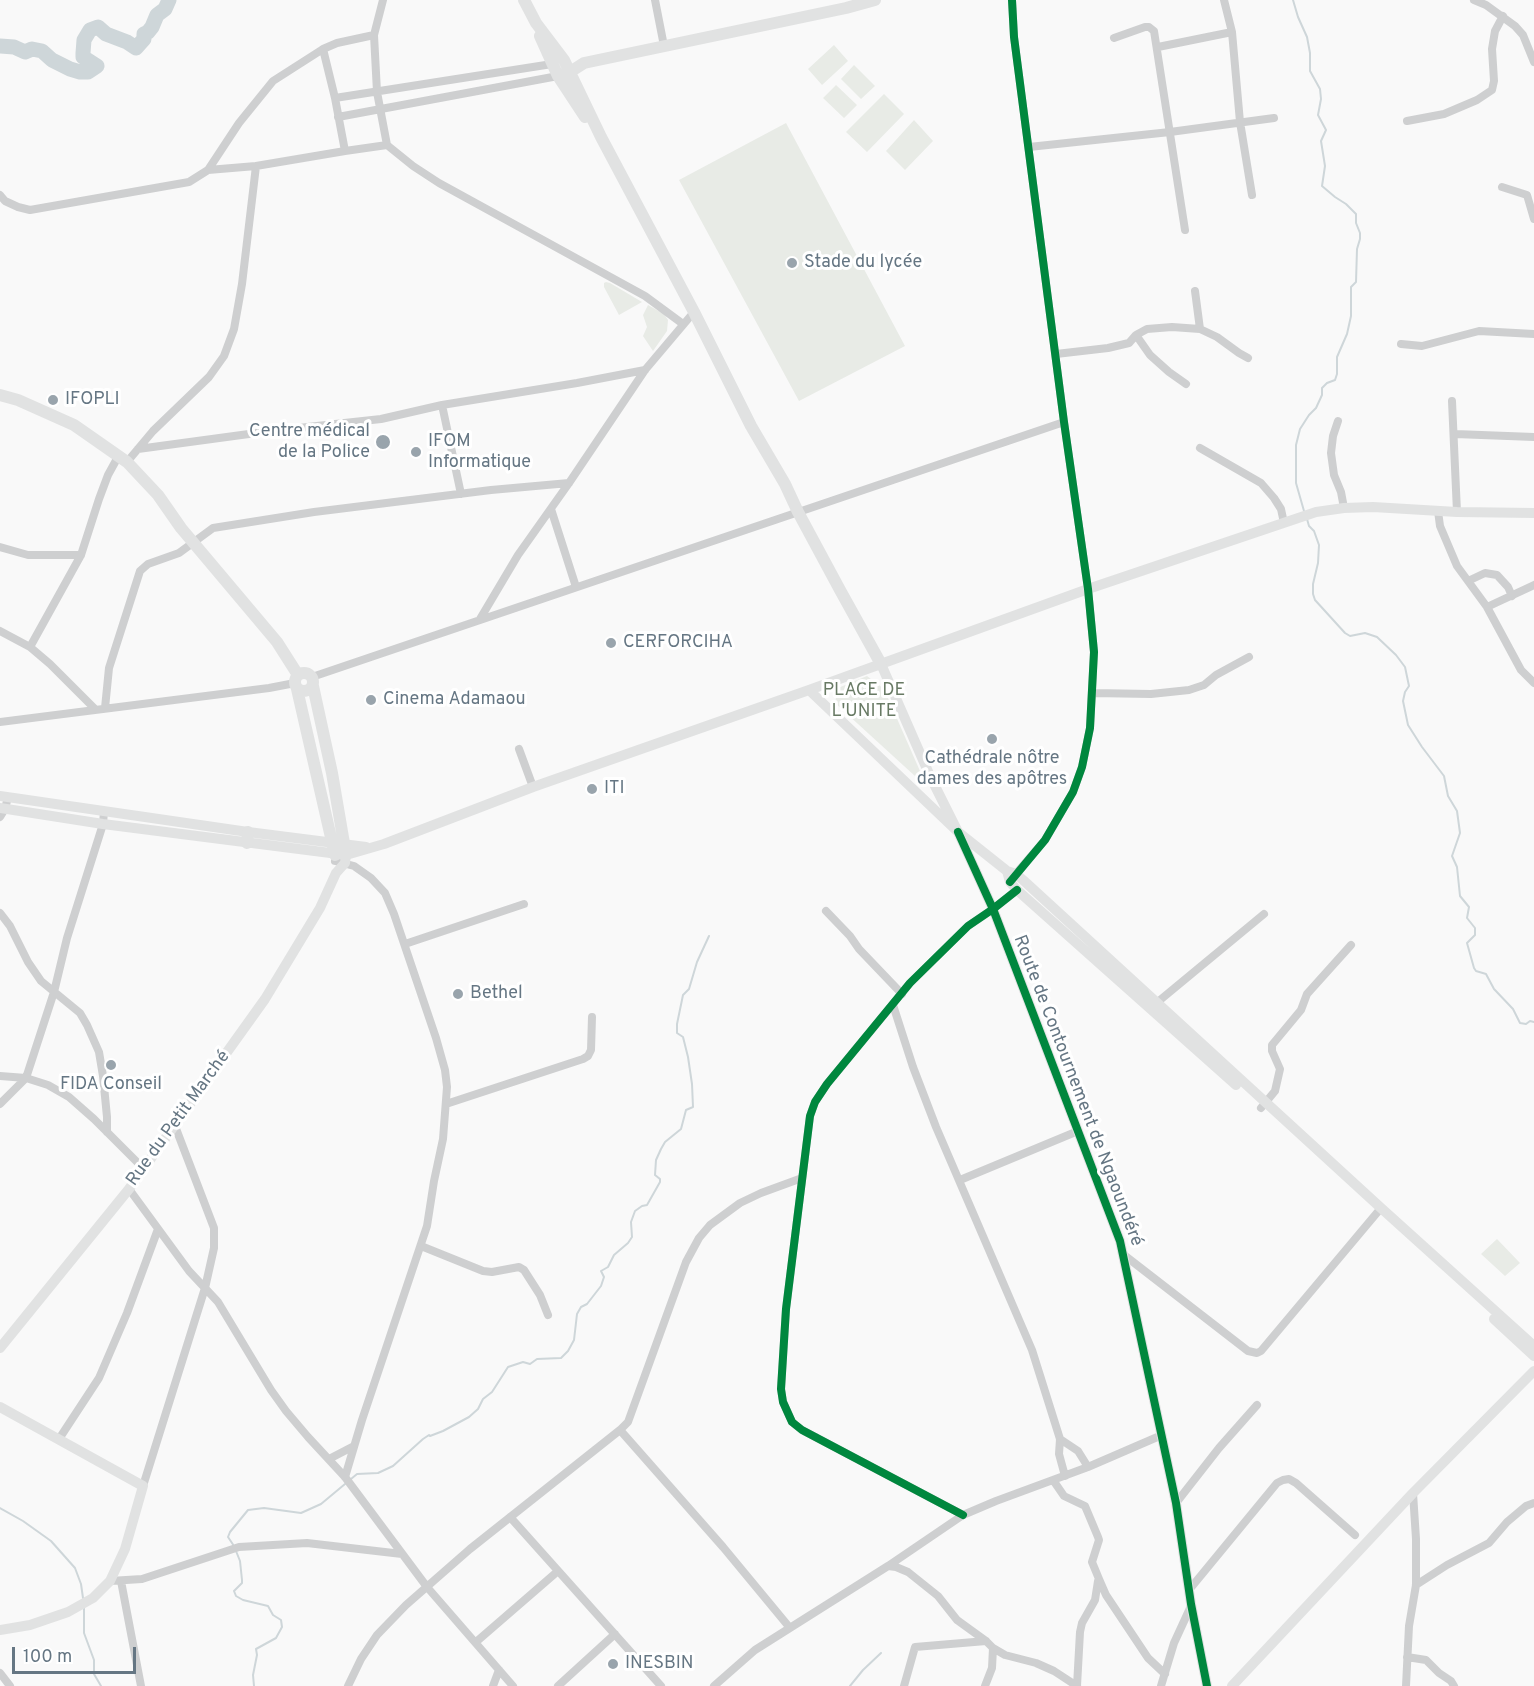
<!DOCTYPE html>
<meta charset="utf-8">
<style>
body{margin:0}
#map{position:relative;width:1534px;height:1686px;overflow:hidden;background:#f9f9f9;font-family:Overpass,sans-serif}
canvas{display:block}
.scale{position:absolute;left:12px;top:1647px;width:124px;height:27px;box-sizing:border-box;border:3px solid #657683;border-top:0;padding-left:8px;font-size:18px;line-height:21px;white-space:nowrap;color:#657683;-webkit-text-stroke:4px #fff;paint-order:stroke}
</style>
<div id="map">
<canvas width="1534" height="1686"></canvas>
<div class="scale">100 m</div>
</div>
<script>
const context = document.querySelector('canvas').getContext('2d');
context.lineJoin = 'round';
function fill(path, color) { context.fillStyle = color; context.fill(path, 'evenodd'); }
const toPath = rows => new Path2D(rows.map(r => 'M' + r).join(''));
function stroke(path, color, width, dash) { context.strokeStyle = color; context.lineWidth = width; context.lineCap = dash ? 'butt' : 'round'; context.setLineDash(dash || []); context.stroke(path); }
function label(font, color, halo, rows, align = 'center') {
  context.font = font + ' Overpass,sans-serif'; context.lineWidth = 6; context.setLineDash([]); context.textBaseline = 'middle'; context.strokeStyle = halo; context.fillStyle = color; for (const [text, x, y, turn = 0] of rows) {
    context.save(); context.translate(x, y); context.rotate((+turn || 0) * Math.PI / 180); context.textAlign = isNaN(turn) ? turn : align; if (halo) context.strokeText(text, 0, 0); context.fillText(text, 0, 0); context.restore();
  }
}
const green = toPath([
 [834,45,848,61,822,85,808,69],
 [854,65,875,86,861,99,841,79],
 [836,85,857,105,844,118,823,98],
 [884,94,904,114,867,152,846,132],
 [914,120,933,141,905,170,886,151],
 [786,123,905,346,799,401,679,180],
 [606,282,610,283,642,302,619,315,604,287,604,283],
 [648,305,664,314,668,320,667,331,653,351,643,336,647,327,643,315],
 [867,676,884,689,927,787,835,703,838,688],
 [1497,1239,1520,1263,1505,1276,1481,1254]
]);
const stream = toPath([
 [1293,0,1298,17,1307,37,1310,53,1310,71,1320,89,1321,99,1318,115,1326,130,1321,141,1325,166,1322,186,1335,197,1346,204,1356,214,1356,223,1360,233,1360,239,1357,249,1356,282,1351,287,1351,316,1347,334,1337,357,1337,374,1335,380,1327,383,1322,388,1322,395,1316,408,1309,415,1300,429,1296,445,1296,483,1304,511],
 [1307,519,1309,526,1314,531,1319,545,1318,563,1313,584,1313,594,1315,600,1345,633,1350,636,1365,633,1377,637,1396,655,1405,667,1409,686,1405,692,1403,701,1408,725,1422,747,1444,776,1448,796,1457,811,1460,833,1452,856,1457,867,1460,896,1469,907,1467,918,1475,928,1475,935,1467,943,1474,968,1476,971,1486,974,1494,989,1513,1009,1520,1023,1526,1024,1530,1021,1534,1022],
 [0,1508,23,1521,51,1541,75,1568,81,1584,83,1598],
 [234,1546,228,1537,230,1532,248,1510,264,1508,301,1513,321,1504,357,1474,378,1473,393,1466,423,1439,429,1435,430,1436,443,1431,469,1417,478,1409,483,1399,492,1392,508,1367,523,1362,530,1364,537,1359,561,1358,568,1351,574,1340,577,1314,581,1307,587,1304,601,1286,604,1277,601,1271,608,1267,614,1255,628,1243,632,1237,631,1222,635,1211,642,1206,647,1205,660,1182,660,1179,655,1175,656,1160,661,1149,665,1142,681,1129,686,1110,693,1107,692,1084,688,1057,683,1037,677,1033,677,1024,683,995,689,989,697,962,709,936],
 [236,1551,240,1561,242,1580,242,1583,234,1591,236,1596,243,1600,268,1606,273,1615,281,1620,282,1627,276,1638,256,1649,257,1655,253,1675,254,1686],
 [84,1606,84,1633,94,1660,94,1674,101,1686],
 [850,1686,863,1670,881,1653]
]);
const river = toPath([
 [0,46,14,47,25,52,32,49,42,51,52,60,70,69,80,72,88,72,97,66,83,57,83,53,84,40,90,30,98,27,106,34,127,42,136,48,144,39,144,34,148,32,152,27,157,15,165,9,169,0]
]);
const street = toPath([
 [383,0,374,35,377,92,387,145,413,166,439,183,645,296,683,324],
 [655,0,664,46],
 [1012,0,1014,37,1064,422,1088,589,1094,652,1090,728,1082,767,1073,792,1045,840,1013,877],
 [1224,0,1232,32,1240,122,1252,195],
 [1474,0,1486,5,1515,26,1523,35,1534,62],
 [374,35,337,43,323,49,335,98,345,151,387,145],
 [1114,38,1145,27,1149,27,1154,31,1185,230],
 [1158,47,1232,32],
 [335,98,552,64],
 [338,117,558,76],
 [1407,121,1444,114,1477,100,1492,90,1494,81,1492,49,1495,31,1503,16],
 [1029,147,1170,132,1274,118],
 [208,170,239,123,273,81,323,49],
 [1502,187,1527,195,1534,219],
 [0,195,5,201,18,207,30,210,189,182,208,170,256,166],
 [1195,291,1200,329],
 [1136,335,1150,355,1169,372,1186,384],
 [1401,344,1422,346,1479,331,1534,334],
 [1056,354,1108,348,1129,343,1136,335,1147,329,1172,327,1200,329,1217,337,1239,353,1248,358],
 [1452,401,1457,512],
 [442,405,461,494],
 [1338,421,1333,436,1331,453,1334,475,1341,492,1344,508],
 [1455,434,1534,437],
 [1200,448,1261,483,1274,498,1281,509,1284,523],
 [138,449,271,431,381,419,442,405,577,383,645,370],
 [127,462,153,431,209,377,224,356,234,329,242,284,256,166,345,151],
 [551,509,576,587],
 [1438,511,1440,526,1457,566,1487,607,1521,670,1534,683],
 [0,547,28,555,81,555],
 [1468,581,1485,573,1497,575,1508,587,1512,596],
 [1487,607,1534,585],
 [480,619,518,555,569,483,645,370,694,312],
 [0,631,30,647,50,664,95,709],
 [30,647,81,555,99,499,108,475,119,455],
 [312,677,1064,422],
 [1093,693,1151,694,1189,690,1204,685,1216,675,1249,657],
 [105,708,109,668,140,571,148,564,179,553,213,528,314,512,491,490,569,483],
 [0,722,269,688,295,683],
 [519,749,533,787],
 [0,817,5,809,8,797],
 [335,861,354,866,371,878,385,893,394,914,436,1038,445,1070,447,1087,443,1139,434,1181,427,1226,362,1420,345,1477],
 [826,911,850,936,859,949,902,994],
 [0,913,10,926,28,962,41,981,80,1013,87,1025,99,1052,103,1076,107,1117,107,1132],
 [405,944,524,904],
 [893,1005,913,1067,936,1127,1032,1350,1060,1439,1059,1454,1065,1476],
 [1154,1005,1264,914],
 [0,1076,26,1078,48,1085,69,1097,94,1119,144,1169],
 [0,1104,26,1078,54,992,67,938,103,824,104,811],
 [446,1104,583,1059,588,1056,591,1050,592,1017],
 [1261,1108,1275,1091,1280,1069,1272,1051,1272,1045,1301,1010,1307,994,1351,945],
 [960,1180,1078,1131],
 [129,1189,189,1271,218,1302,271,1390,286,1411,308,1437,345,1477,427,1587,513,1686],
 [421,1246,483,1271,492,1272,519,1267,524,1270,540,1295,548,1315],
 [1124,1255,1248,1351,1257,1353,1261,1351,1381,1208],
 [620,1430,723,1547,790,1628],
 [59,1439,99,1378,127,1313,158,1229],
 [1060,1439,1078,1451,1088,1467],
 [329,1459,354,1446],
 [1053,1480,1064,1496,1085,1506,1098,1537,1099,1540,1092,1562,1099,1579,1106,1595,1148,1658,1165,1674],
 [143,1486,205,1288,214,1248,214,1228,175,1126],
 [1176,1503,1219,1448,1257,1405],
 [963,1515,802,1430,792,1422,783,1402,781,1389,786,1309,810,1116,815,1102,827,1084,910,983,968,926,993,909,1017,890],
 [510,1517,661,1686],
 [888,1566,896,1567,908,1572,938,1596,957,1620,986,1641,993,1648,992,1668,985,1686],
 [110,1581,142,1579,239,1547,307,1543,402,1554],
 [121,1581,141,1686],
 [1416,1585,1447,1565,1489,1543,1507,1522,1526,1506,1534,1503],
 [1189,1590,1277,1483,1283,1480,1289,1479,1296,1483,1355,1535],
 [476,1642,558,1571],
 [993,1648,1005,1655,1036,1663,1054,1671,1077,1686],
 [1407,1657,1426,1660,1439,1673,1451,1681,1454,1686],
 [0,1673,10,1686],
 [348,1686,361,1659,377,1635,406,1605,470,1549,620,1430,628,1422,686,1262,699,1238,710,1225,740,1203,761,1193,802,1178],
 [493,1686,499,1670],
 [558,1686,615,1634],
 [714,1686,755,1650,888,1566,963,1515,996,1501,1088,1467,1162,1435],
 [904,1686,915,1647,986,1641],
 [1077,1686,1080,1632,1082,1623,1095,1600,1098,1581],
 [1161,1686,1174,1643,1191,1606],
 [1406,1686,1409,1626,1416,1585,1416,1539,1413,1493]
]);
const secondary = toPath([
 [881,664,930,776,958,832,993,909,1120,1241,1176,1503,1191,1604,1207,1686],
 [809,690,958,832,1007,871,1016,874,1023,880,1381,1208,1534,1346],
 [0,796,248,832,366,847],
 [0,808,103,824,346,855,384,844,533,787,809,690,1088,589,1316,512,1344,508,1373,507,1457,512,1534,513],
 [1007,871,1010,882,1017,890,1236,1085],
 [1494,1319,1534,1356],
 [0,1348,129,1189,265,999,320,908,336,873,345,863,346,855],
 [0,1407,143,1486,125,1549,110,1581,93,1598,68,1612,30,1625,0,1630],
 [1232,1686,1413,1493,1534,1371]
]);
const primary = toPath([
 [524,0,536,23,564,60,601,137,694,312,751,426,785,484,798,512,840,590,881,664],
 [540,36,558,76,585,117],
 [558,76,570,72,584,63,846,8,875,0],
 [0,395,18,400,74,425,127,462,158,495,181,528,277,642,298,675],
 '295 682a9 9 0 1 1 18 0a9 9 0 1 1-18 0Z',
 [313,686,332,773,346,855],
 [297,689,335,855],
 [247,843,248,832]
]);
const cycleway = toPath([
 [958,832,993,909,1120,1241,1176,1503,1191,1604,1207,1686],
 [1010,882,1045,840,1073,792,1082,767,1090,728,1094,652,1088,589,1064,422,1014,37,1012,0],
 [963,1515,802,1430,792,1422,783,1402,781,1389,786,1309,810,1116,815,1102,827,1084,910,983,968,926,993,909,1017,890]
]);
const markers = [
 [792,263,6,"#99a4ac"],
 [53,400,6,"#99a4ac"],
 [383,442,8,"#99a4ac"],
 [416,452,6,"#99a4ac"],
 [611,643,6,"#99a4ac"],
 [371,700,6,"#99a4ac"],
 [992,739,6,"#99a4ac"],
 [592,789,6,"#99a4ac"],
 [458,994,6,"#99a4ac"],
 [111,1065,6,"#99a4ac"],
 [613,1664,6,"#99a4ac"]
];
const poiNames = [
 ["Stade du lycée",804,263],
 ["IFOPLI",65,400],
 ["Centre médical",370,432,"right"],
 ["de la Police",370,453,"right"],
 ["IFOM",428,442],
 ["Informatique",428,463],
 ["CERFORCIHA",623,643],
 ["Cinema Adamaou",383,700],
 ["Cathédrale nôtre",992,759,"center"],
 ["dames des apôtres",992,780,"center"],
 ["ITI",604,789],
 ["Bethel",470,994],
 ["FIDA Conseil",111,1085,"center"],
 ["INESBIN",625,1664]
];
const parkNames = [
 ["PLACE DE",864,691],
 ["L'UNITE",864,712]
];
const streetNames = [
 ["Route de Contournement de Ngaoundéré",1077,1091,69],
 ["Rue du Petit Marché",179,1119,-54]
];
fill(green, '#e8ebe6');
stroke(stream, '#ced6d9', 2);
stroke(river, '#ced6d9', 15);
stroke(street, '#cecfd0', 8);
stroke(secondary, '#e1e2e2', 10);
stroke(primary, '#e1e2e2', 12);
stroke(cycleway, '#00873e', 8);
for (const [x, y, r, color] of markers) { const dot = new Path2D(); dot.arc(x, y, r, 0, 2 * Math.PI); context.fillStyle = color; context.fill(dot); stroke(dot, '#fff', 2); }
label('18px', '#657683', '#fff', poiNames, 'left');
label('18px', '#687a64', '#fff', parkNames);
label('18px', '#657683', '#fff', streetNames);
</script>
